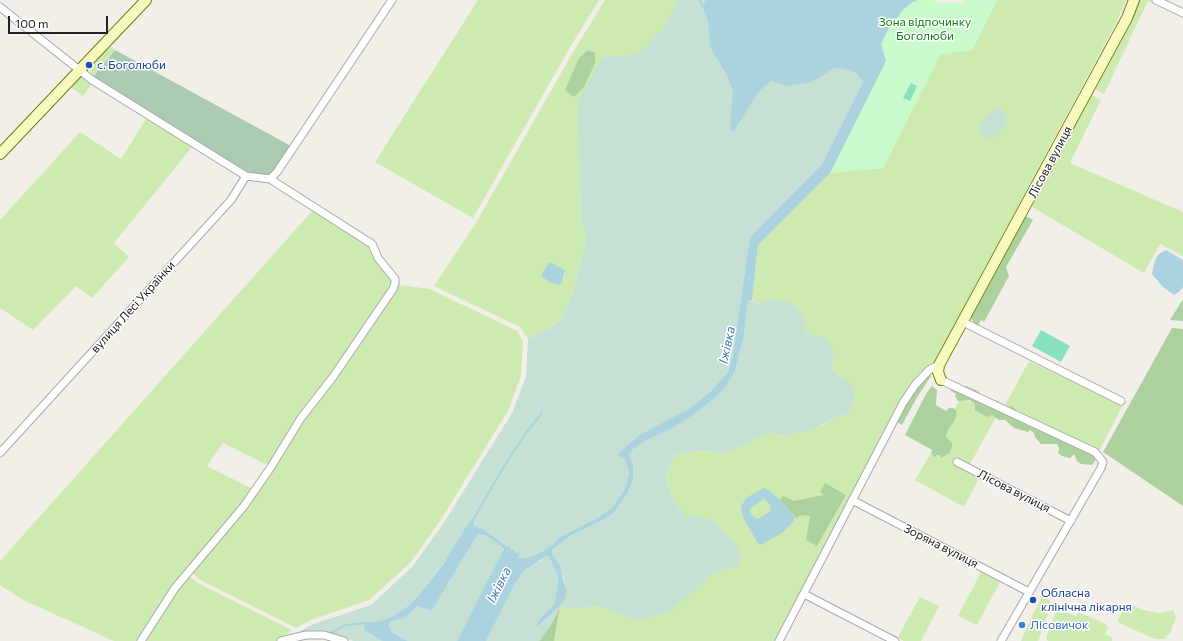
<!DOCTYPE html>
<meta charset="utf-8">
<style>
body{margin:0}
#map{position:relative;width:1183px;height:641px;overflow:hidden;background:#f2efe9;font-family:Commissioner,sans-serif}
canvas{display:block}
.scale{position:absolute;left:8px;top:16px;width:100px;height:18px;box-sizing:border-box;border:2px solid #222;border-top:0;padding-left:5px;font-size:12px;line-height:14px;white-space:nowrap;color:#222;-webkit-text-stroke:3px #fff;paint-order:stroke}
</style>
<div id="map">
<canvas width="1183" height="641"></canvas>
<div class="scale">100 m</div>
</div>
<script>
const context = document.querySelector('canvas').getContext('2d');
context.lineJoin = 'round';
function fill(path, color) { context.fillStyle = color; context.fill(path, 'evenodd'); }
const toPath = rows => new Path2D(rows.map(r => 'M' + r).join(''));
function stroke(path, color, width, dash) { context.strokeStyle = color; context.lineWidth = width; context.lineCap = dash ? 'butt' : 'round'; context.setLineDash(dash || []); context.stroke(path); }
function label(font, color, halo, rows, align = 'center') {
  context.font = font + ' Commissioner,sans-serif'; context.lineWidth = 3; context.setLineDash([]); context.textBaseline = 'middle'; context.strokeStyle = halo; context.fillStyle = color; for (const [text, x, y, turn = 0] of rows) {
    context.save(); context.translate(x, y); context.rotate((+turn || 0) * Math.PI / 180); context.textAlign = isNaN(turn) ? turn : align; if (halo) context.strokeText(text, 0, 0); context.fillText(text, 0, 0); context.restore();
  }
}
const grass = toPath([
 [478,0,599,0,569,49,473,218,375,162],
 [605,0,679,0,663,28,638,54,580,162,581,218,586,240,573,292,561,320,546,330,528,339,520,327,434,286,476,223,573,52],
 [565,273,562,282,549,281,541,276],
 [997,0,1126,0,1116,23,935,361,913,383,777,639,774,641,554,641,560,606,576,609,599,606,636,620,704,581,711,575,723,570,735,568,700,517,686,516,673,501,665,476,676,455,700,450,723,453,739,448,768,433,786,435,822,425,835,418,848,414,854,401,847,380,837,374,832,369,834,356,823,336,810,334,805,330,752,300,758,245,830,173,883,168,940,54,972,50],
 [1140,0,1151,0,1183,15,1183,18,1148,1,1104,94,1095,89,1129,26],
 [110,47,115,50,93,77,89,69],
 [81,77,92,84,83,96,70,87],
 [1091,95,1101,100,1070,163,1183,212,1183,256,1160,244,1144,273,1032,207],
 [146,119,192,147,114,243,129,257,92,298,76,286,33,330,0,308,0,220,80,132,121,159],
 [313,210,369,245,392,279,391,288,269,466,223,443,207,466,253,489,139,641,114,641,25,601,0,585,0,561],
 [400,285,430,289,517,331,523,341,521,376,508,411,440,521,410,563,369,600,311,620,296,628,200,580,192,572],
 [1029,361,1123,405,1099,451,1005,405],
 [961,397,973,403,979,412,987,416,992,415,996,417,969,466,958,467,979,478,964,507,915,480,931,453,933,456,940,455,948,430,954,422,957,414,955,408],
 [981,572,1000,582,977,625,958,616],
 [189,576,198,583,292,630,283,638,277,641,144,641,177,590],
 [1043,595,1050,600,1051,606,1038,641,1021,641,1034,612],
 [920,597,939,606,921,641,904,641,898,637],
 [1130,604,1143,610,1159,613,1173,610,1176,618,1170,633,1164,639,1155,639,1117,622,1125,606],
 [1058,610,1061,610,1076,616,1078,612,1106,624,1108,627,1105,634,1112,637,1112,641,1048,641,1046,638,1056,611]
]);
const forest = toPath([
 [588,50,595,53,595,63,584,87,574,97,565,90,579,58],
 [1026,216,1033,220,1006,267,1009,276,984,322,981,320,978,326,974,323,971,318],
 [1183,299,1183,321,1170,320],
 [1172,328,1183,329,1183,506,1103,452],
 [930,374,931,376,916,399,902,425,897,422,916,388],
 [953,383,959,383,963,387,966,386,978,391,980,394,987,398,998,401,1007,407,1012,406,1017,412,1022,413,1024,416,1033,420,1038,420,1040,424,1050,429,1056,430,1065,434,1096,457,1095,461,1092,465,1081,464,1077,461,1074,454,1070,458,1062,456,1058,453,1059,448,1057,444,1041,444,1035,437,1034,433,1030,430,1028,432,1014,428,1005,420,999,420,992,415,987,417,975,410,975,406,974,403,969,400,958,401,955,396,956,394,951,391,951,387],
 [932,386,937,390,936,405,946,411,949,408,953,408,956,410,957,414,954,422,948,430,946,437,952,443,952,447,949,453,941,458,940,455,937,455,935,457,933,456,931,453,932,450,905,435,926,394],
 [825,483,846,495,817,546,806,540,810,516,801,515,796,518,780,500,783,496,794,501,824,495,820,492],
 [560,606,554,641,539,641,552,623]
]);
const wetland = toPath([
 [679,0,737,0,839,51,863,82,822,164,750,237,733,354,728,372,712,390,690,408,641,434,625,459,629,473,626,487,612,508,597,518,560,537,552,545,543,551,527,558,518,558,519,552,516,553,508,545,506,546,474,526,452,551,419,595,408,606,395,615,381,621,366,622,364,629,382,641,354,641,335,636,294,635,313,624,371,605,413,566,443,524,512,413,526,377,528,339,546,330,561,320,573,292,586,240,581,218,578,101,602,58,638,54,663,28],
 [998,108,1003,109,1007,122,1003,129,998,134,988,139,981,132,979,127,988,114],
 [767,299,788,302,796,307,805,317,805,330,810,334,823,336,832,345,834,356,832,369,837,374,847,380,854,389,854,401,848,414,835,418,808,431,786,435,768,433,739,448,723,453,700,450,676,455,665,476,673,501,686,515,700,517,713,521,733,541,740,552,741,559,735,568,723,570,711,575,668,613,636,620,599,606,576,609,560,606,552,623,539,641,486,641,516,582,524,571,541,560,546,556,549,557,557,574,558,579,555,602,553,606,542,616,539,625,560,606,566,589,564,578,552,553,552,550,570,536,603,520,627,494,633,465,629,454,632,450,645,441,671,429,692,416,716,397,735,371,744,335,748,302,750,300,759,304],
 [478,534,487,536,504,549,484,587,457,641,408,641,393,632,390,629,389,623,390,621,405,618,418,606,425,609,448,584]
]);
const cemetery = toPath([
 [115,50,291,146,272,173,261,176,245,173,93,77]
]);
const park = toPath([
 [918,0,933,0,936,2,956,3,965,1,963,0,997,0,972,50,940,55,883,168,830,173,886,61,881,44,888,30,903,10,911,3]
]);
const pitch = toPath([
 [911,83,917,86,910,101,903,98],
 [1041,330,1070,346,1061,362,1032,346]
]);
const water = toPath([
 [706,0,918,0,911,3,903,10,888,30,881,44,886,61,830,173,758,245,752,300,750,300,748,302,744,335,735,371,726,386,716,397,692,416,671,429,645,441,632,450,629,454,633,465,633,479,627,494,614,512,603,520,570,536,552,550,552,553,560,567,566,589,566,597,560,606,539,625,536,625,542,616,553,606,555,602,558,579,557,574,549,557,546,556,524,571,516,582,486,641,457,641,484,587,504,549,487,536,478,534,432,610,425,609,418,606,405,618,391,621,389,623,390,629,392,632,408,641,382,641,366,631,364,629,364,625,366,622,381,621,395,615,408,606,419,595,443,564,470,521,474,523,474,526,484,530,506,546,510,546,510,548,514,550,516,553,520,552,518,558,527,558,543,551,552,545,560,537,597,518,612,508,626,487,629,473,625,459,618,455,621,451,641,434,690,408,712,390,728,372,733,354,750,237,822,164,863,82,856,73,845,69,834,68,812,82,788,86,771,81,759,91,734,131,730,130,733,90,725,72,710,47,708,21,702,6],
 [1166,250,1183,260,1183,287,1179,292,1174,295,1163,287,1152,274,1154,264,1157,256,1162,252],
 [549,262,565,270,562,282,559,285,551,283,541,276],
 [764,488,769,490,784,504,794,517,794,521,783,532,761,545,757,542,743,517,741,510,742,505,746,498],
 [764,499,770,505,771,511,758,519,755,518,751,514,749,509]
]);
const stream = toPath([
 [700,0,702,6],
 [471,523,502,470,525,434,542,413],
 [329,634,346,625,366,623]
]);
const street = toPath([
 [1156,0,1183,13],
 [0,7,92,80,246,176],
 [963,322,1121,401],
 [941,380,1095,452,1103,462,1101,468,1001,641],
 [0,453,231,200,246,176,270,179,277,172,392,0],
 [957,462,1071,521],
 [852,500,1029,592],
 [804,594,895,641],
 [141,641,175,588,244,506,271,467,301,418,333,377,393,289,395,283,395,279,378,258,372,244,270,179],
 [281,641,306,635,324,635,344,641],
 [779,641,903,403,915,385,929,370,939,365]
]);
const secondary = toPath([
 [0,154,146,0],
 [941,380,938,372,939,365,1127,18,1134,0]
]);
const markers = [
 [89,65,4,"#1a4fb4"],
 [1033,600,4,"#1a4fb4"],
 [1022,625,4,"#3f7fe0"]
];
const parkNames = [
 ["Зона відпочинку",925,22],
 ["Боголюби",925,36]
];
const transitNames = [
 ["с. Боголюби",97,65],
 ["Обласна",1041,593],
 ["клінічна лікарня",1041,607]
];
const streetNames = [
 ["Лісова вулиця",1050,162,-62],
 ["вулиця Лесі Українки",133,307,-48],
 ["Лісова вулиця",1014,491,27],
 ["Зоряна вулиця",941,546,27]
];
const shopNames = [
 ["Лісовичок",1030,625]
];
const waterNames = [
 ["Іжівка",727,345,-78],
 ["Іжівка",499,585,-63]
];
fill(grass, '#cdebb0');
fill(forest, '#add19e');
fill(wetland, '#c6e0d4');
fill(cemetery, '#aacbaf');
fill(park, '#c8facc');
fill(pitch, '#88e0be');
fill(water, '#aad3df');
stroke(stream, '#aad3df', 2);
stroke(street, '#a9a9a9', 9);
stroke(secondary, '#707d05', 12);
stroke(street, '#fff', 7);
stroke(secondary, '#f7fabf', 10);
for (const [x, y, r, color] of markers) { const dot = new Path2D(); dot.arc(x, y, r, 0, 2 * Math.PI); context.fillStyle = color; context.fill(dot); stroke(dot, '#fff', 1.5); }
label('12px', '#0c8416', '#fff', parkNames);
label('12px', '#164399', '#fff', transitNames, 'left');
label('12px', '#222', '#fff', streetNames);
label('12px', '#366cbe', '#fff', shopNames, 'left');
label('italic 13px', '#4a7aab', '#fff', waterNames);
</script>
